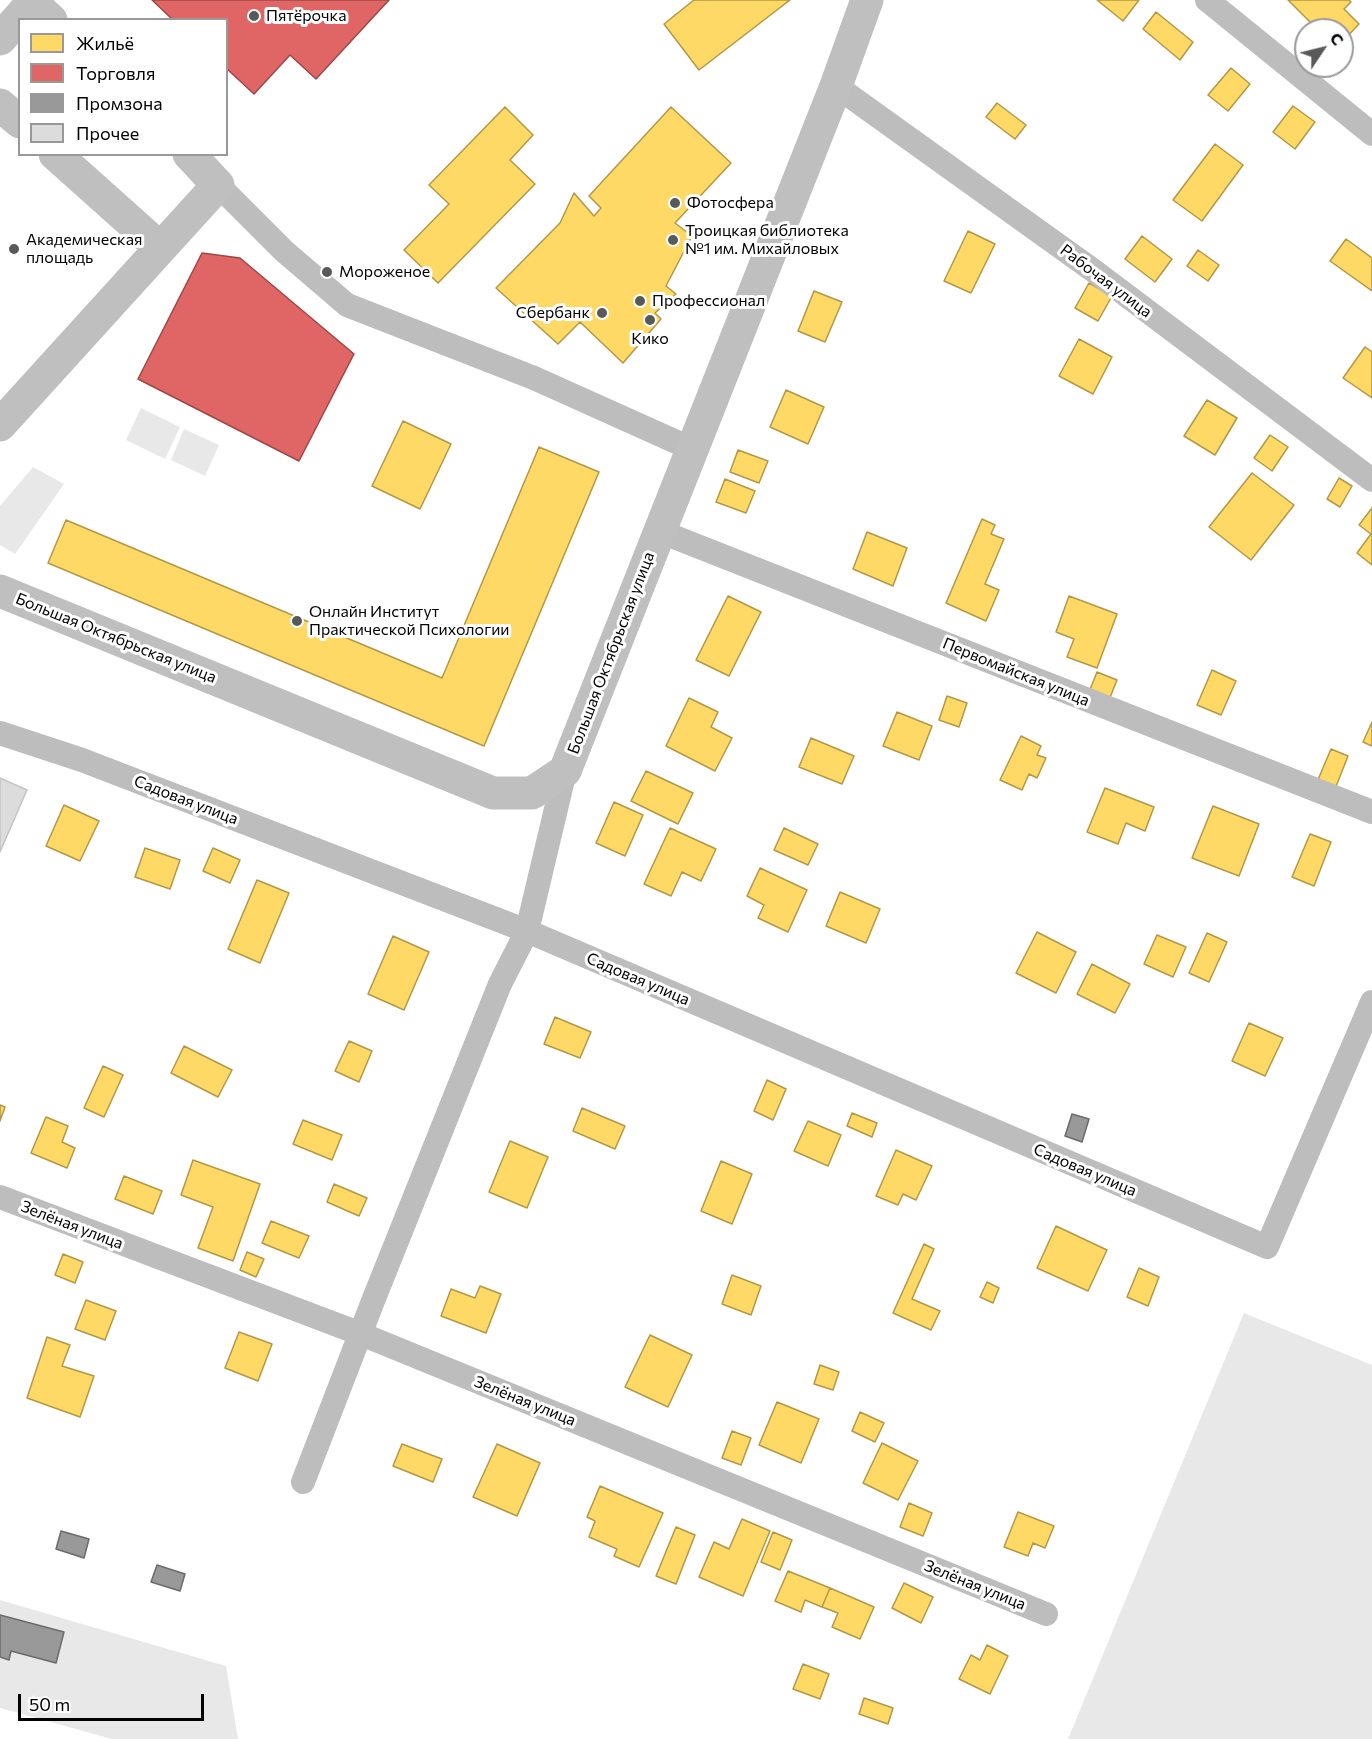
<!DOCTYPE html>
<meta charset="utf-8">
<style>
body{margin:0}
#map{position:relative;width:1372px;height:1739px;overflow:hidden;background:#fff;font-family:Commissioner,sans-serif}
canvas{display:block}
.legend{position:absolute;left:18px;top:18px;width:210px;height:138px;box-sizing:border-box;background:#fff;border:2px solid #999;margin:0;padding:8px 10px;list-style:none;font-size:18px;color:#000}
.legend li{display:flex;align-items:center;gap:12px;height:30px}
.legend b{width:30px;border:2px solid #999}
.north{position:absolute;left:1294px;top:18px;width:60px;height:60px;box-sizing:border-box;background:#fff;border:2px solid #999;border-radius:50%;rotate:55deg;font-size:16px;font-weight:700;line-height:24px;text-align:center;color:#000}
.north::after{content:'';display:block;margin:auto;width:21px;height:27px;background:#595959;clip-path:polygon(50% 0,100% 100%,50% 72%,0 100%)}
.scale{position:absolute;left:18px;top:1694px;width:186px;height:27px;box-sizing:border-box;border:3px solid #000;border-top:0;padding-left:8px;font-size:18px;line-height:21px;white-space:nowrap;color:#000;-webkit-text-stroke:4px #fff;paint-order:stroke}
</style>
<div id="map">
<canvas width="1372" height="1739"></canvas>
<ul class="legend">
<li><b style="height:16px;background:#ffd966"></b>Жильё</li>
<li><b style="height:16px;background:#e06666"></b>Торговля</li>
<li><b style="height:16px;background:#999"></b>Промзона</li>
<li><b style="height:16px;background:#dcdcdc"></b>Прочее</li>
</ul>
<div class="north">С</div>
<div class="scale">50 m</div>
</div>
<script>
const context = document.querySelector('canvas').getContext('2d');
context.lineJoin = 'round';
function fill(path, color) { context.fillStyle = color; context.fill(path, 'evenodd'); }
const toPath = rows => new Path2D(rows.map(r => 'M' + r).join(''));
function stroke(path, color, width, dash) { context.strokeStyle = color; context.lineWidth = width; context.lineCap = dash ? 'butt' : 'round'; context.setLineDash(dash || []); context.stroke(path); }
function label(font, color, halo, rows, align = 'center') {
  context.font = font + ' Commissioner,sans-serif'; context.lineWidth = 6; context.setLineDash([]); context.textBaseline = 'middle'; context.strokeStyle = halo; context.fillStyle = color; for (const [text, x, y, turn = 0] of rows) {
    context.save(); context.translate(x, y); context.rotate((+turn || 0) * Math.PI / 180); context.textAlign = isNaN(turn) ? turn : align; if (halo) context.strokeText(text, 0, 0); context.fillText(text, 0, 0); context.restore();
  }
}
const green = toPath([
 [141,408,180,427,165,459,126,440],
 [184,429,219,445,205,476,171,460],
 [33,467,64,484,15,554,0,545,0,506],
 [1244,1313,1372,1365,1372,1739,1068,1739],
 [0,1600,226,1666,238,1739,112,1739,0,1708]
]);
const homes = toPath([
 [694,0,790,0,699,70,664,24,694,0],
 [1097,0,1139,0,1123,21,1097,0],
 [1288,0,1349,0,1351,2,1344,9,1359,24,1345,39,1342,36,1342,30,1336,30,1328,21,1318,30,1288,0],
 [1156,12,1193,42,1180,60,1143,29,1156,12],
 [1231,68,1250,84,1228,111,1208,95,1231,68],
 [997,103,1026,125,1015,139,986,117,997,103],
 [1293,106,1315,122,1295,149,1273,132,1293,106],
 [505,107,533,135,510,160,535,184,438,283,404,250,449,204,429,185,505,107],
 [671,107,731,163,675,223,692,236,666,286,676,294,655,313,661,319,623,363,580,322,558,344,496,288,560,223,574,193,594,216,601,208,589,196,671,107],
 [1215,144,1243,165,1202,221,1173,200,1215,144],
 [968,231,995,244,971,293,944,281,968,231],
 [1142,236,1172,259,1155,282,1125,259,1142,236],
 [1346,239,1372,258,1372,291,1330,261,1346,239],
 [1198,250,1219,265,1208,281,1187,266,1198,250],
 [1089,283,1112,296,1098,321,1075,308,1089,283],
 [814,291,842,302,825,342,798,331,814,291],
 [1079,339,1112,357,1093,394,1059,376,1079,339],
 [1365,347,1372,352,1372,398,1343,378,1365,347],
 [786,390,824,407,808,444,770,427,786,390],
 [1207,400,1237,418,1215,455,1184,436,1207,400],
 [403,421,451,444,420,509,372,486,403,421],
 [1270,435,1288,447,1272,471,1254,458,1270,435],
 [539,447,599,472,484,746,48,563,66,520,442,678,539,447],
 [738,450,768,461,759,483,730,472,738,450],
 [1252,473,1294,505,1251,560,1209,527,1252,473],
 [1339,478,1352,486,1340,507,1327,499,1339,478],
 [725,479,755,491,746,513,716,502,725,479],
 [1372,508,1372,565,1357,553,1371,534,1359,525,1372,508],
 [982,519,995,525,991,534,1004,539,985,584,999,590,986,621,946,603,982,519],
 [867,532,907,548,893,586,853,569,867,532],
 [728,596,761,612,729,676,696,660,728,596],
 [1069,596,1117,614,1097,668,1067,657,1074,639,1056,632,1069,596],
 [1212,670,1236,681,1221,715,1197,705,1212,670],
 [1097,672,1117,680,1109,700,1089,692,1097,672],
 [947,696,967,703,959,727,939,720,947,696],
 [689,698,718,712,711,727,732,738,715,771,666,746,689,698],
 [897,712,932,726,919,760,883,746,897,712],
 [1372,722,1372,746,1363,742,1372,722],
 [1021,736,1041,746,1037,755,1046,758,1037,778,1029,774,1022,790,1000,780,1021,736],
 [811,738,854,756,842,784,799,767,811,738],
 [1331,749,1348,756,1335,789,1317,782,1331,749],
 [646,771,693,793,678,824,631,801,646,771],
 [1105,788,1154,807,1145,831,1126,823,1118,844,1087,832,1105,788],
 [614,802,643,815,625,856,596,843,614,802],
 [64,805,99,821,80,861,46,846,64,805],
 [1213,806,1259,824,1239,876,1192,858,1213,806],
 [670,828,716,849,701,881,682,872,671,896,644,884,670,828],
 [784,828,818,844,808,865,774,850,784,828],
 [1310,834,1331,842,1314,886,1292,877,1310,834],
 [145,848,180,860,170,889,135,877,145,848],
 [213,848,240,860,230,883,203,871,213,848],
 [760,868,807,890,788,932,758,918,764,905,747,896,760,868],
 [257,880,289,893,260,963,228,949,257,880],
 [840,892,880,909,866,943,826,926,840,892],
 [1037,932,1076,952,1056,993,1016,973,1037,932],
 [1207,933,1227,942,1209,982,1189,973,1207,933],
 [1157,935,1186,947,1173,977,1144,964,1157,935],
 [393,936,429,952,404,1010,368,994,393,936],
 [1092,964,1130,984,1115,1013,1077,994,1092,964],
 [555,1017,591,1032,580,1058,544,1044,555,1017],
 [1249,1023,1283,1038,1265,1076,1232,1061,1249,1023],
 [349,1041,372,1051,359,1082,335,1071,349,1041],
 [184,1046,232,1070,218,1097,171,1073,184,1046],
 [103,1066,123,1075,104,1117,84,1108,103,1066],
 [767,1080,786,1089,773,1120,754,1111,767,1080],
 [0,1105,5,1107,0,1121,0,1105],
 [582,1108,625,1126,615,1149,573,1131,582,1108],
 [852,1113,877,1123,872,1137,847,1126,852,1113],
 [46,1117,68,1126,62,1142,75,1148,67,1168,31,1153,46,1117],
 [303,1120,342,1135,332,1160,293,1144,303,1120],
 [808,1121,841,1135,828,1166,794,1151,808,1121],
 [510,1141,548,1157,527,1208,489,1192,510,1141],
 [896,1150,932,1166,916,1200,903,1194,898,1205,876,1196,896,1150],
 [193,1160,260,1184,233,1261,198,1248,213,1207,181,1195,193,1160],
 [721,1161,752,1174,732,1224,701,1211,721,1161],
 [124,1176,162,1191,153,1214,115,1199,124,1176],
 [334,1184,367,1198,359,1216,327,1202,334,1184],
 [271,1221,309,1236,299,1258,262,1243,271,1221],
 [1056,1226,1107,1250,1088,1291,1037,1268,1056,1226],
 [924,1244,934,1249,912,1299,940,1311,931,1330,893,1313,924,1244],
 [247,1252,264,1259,256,1277,240,1270,247,1252],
 [63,1254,83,1262,75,1283,55,1275,63,1254],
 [1139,1268,1159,1277,1148,1306,1127,1297,1139,1268],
 [732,1275,761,1286,751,1315,722,1304,732,1275],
 [987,1282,999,1288,993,1303,980,1297,987,1282],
 [480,1286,501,1294,486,1333,441,1316,451,1289,475,1298,480,1286],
 [86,1300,116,1311,105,1340,75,1329,86,1300],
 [239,1332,272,1344,258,1381,225,1368,239,1332],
 [650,1335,692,1355,668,1407,625,1387,650,1335],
 [47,1337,70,1345,62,1366,94,1376,80,1417,27,1398,47,1337],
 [820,1365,839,1372,833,1390,814,1384,820,1365],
 [777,1402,819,1419,801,1463,759,1445,777,1402],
 [860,1412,884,1423,875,1442,852,1431,860,1412],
 [732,1431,751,1438,741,1465,722,1458,732,1431],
 [882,1443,918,1461,898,1500,863,1483,882,1443],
 [402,1444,442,1459,433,1482,393,1466,402,1444],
 [497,1444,540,1463,517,1516,473,1497,497,1444],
 [600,1486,663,1513,639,1567,614,1556,617,1549,589,1537,595,1521,587,1517,600,1486],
 [909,1503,932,1513,923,1536,900,1527,909,1503],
 [1018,1512,1054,1526,1045,1548,1033,1543,1028,1556,1004,1547,1018,1512],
 [742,1519,770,1531,743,1596,699,1577,714,1542,729,1549,742,1519],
 [676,1527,695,1535,676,1584,656,1576,676,1527],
 [773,1532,792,1540,780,1570,761,1562,773,1532],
 [788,1571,830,1588,822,1607,805,1600,801,1612,775,1601,788,1571],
 [904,1583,933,1597,921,1623,892,1608,904,1583],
 [830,1588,874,1607,860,1639,832,1627,838,1613,822,1607,830,1588],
 [987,1645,1008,1656,990,1694,959,1679,971,1655,980,1660,987,1645],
 [803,1664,829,1674,820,1699,793,1689,803,1664],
 [864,1698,893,1708,888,1724,859,1714,864,1698]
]);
const shops = toPath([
 [152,0,389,0,316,79,290,55,254,94,226,68,226,20,173,20,152,0],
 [202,253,240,258,354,354,299,461,138,379,202,253]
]);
const industry = toPath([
 [1072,1114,1089,1119,1082,1142,1065,1136,1072,1114],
 [61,1531,89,1539,84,1558,56,1549,61,1531],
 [157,1565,185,1574,180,1591,151,1582,157,1565],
 [0,1615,64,1632,56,1663,11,1651,9,1660,0,1657,0,1615]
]);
const building = toPath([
 [0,778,27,790,0,852,0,778]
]);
const street = toPath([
 [1207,0,1372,134],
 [836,86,1094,271,1372,480],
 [218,185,284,251,347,305,534,378,692,449],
 [659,531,1372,812],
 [0,733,82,760,527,931,1267,1247,1372,1002],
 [0,1197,361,1334,1046,1614],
 [303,1482,373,1301,500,984,527,931,565,771]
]);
const secondary = toPath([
 [0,39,32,3,51,20],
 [0,105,20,122],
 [55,154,159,247],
 [0,425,218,185,189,154],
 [0,591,493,793,532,793,565,771,836,86,867,0]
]);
const markers = [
 [254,16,6,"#595959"],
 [675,203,6,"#595959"],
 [673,240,6,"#595959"],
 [14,249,6,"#595959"],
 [327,272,6,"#595959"],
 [640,301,6,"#595959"],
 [602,313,6,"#595959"],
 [650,320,6,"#595959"],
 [297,621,6,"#595959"]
];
const poiNames = [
 ["Пятёрочка",266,16],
 ["Фотосфера",687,203],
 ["Троицкая библиотека",685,231],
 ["№1 им. Михайловых",685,249],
 ["Академическая",26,240],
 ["площадь",26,258],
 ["Мороженое",339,272],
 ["Профессионал",652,301],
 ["Сбербанк",590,313,"right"],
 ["Кико",650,339,"center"],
 ["Онлайн Институт",309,612],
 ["Практической Психологии",309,630]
];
const streetNames = [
 ["Рабочая улица",1106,281,37],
 ["Большая Октябрьская улица",116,638,22],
 ["Большая Октябрьская улица",611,653,-69],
 ["Первомайская улица",1016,672,22],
 ["Садовая улица",186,800,21],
 ["Садовая улица",638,979,23],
 ["Садовая улица",1085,1170,23],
 ["Зелёная улица",72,1225,21],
 ["Зелёная улица",525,1401,22],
 ["Зелёная улица",975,1585,22]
];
fill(green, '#e8e8e8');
fill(homes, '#ffd966');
stroke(homes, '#b29847', 1.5);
fill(shops, '#e06666');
stroke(shops, '#9d4747', 1.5);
fill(industry, '#999');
stroke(industry, '#6b6b6b', 1.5);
fill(building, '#dcdcdc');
stroke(building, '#c4c4c4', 1.5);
stroke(street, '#bdbdbd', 24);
stroke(secondary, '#bfbfbf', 33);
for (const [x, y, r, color] of markers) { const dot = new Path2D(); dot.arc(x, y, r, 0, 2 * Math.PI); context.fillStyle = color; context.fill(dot); stroke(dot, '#fff', 2); }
label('16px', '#000', '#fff', poiNames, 'left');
label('16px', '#000', '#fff', streetNames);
</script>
